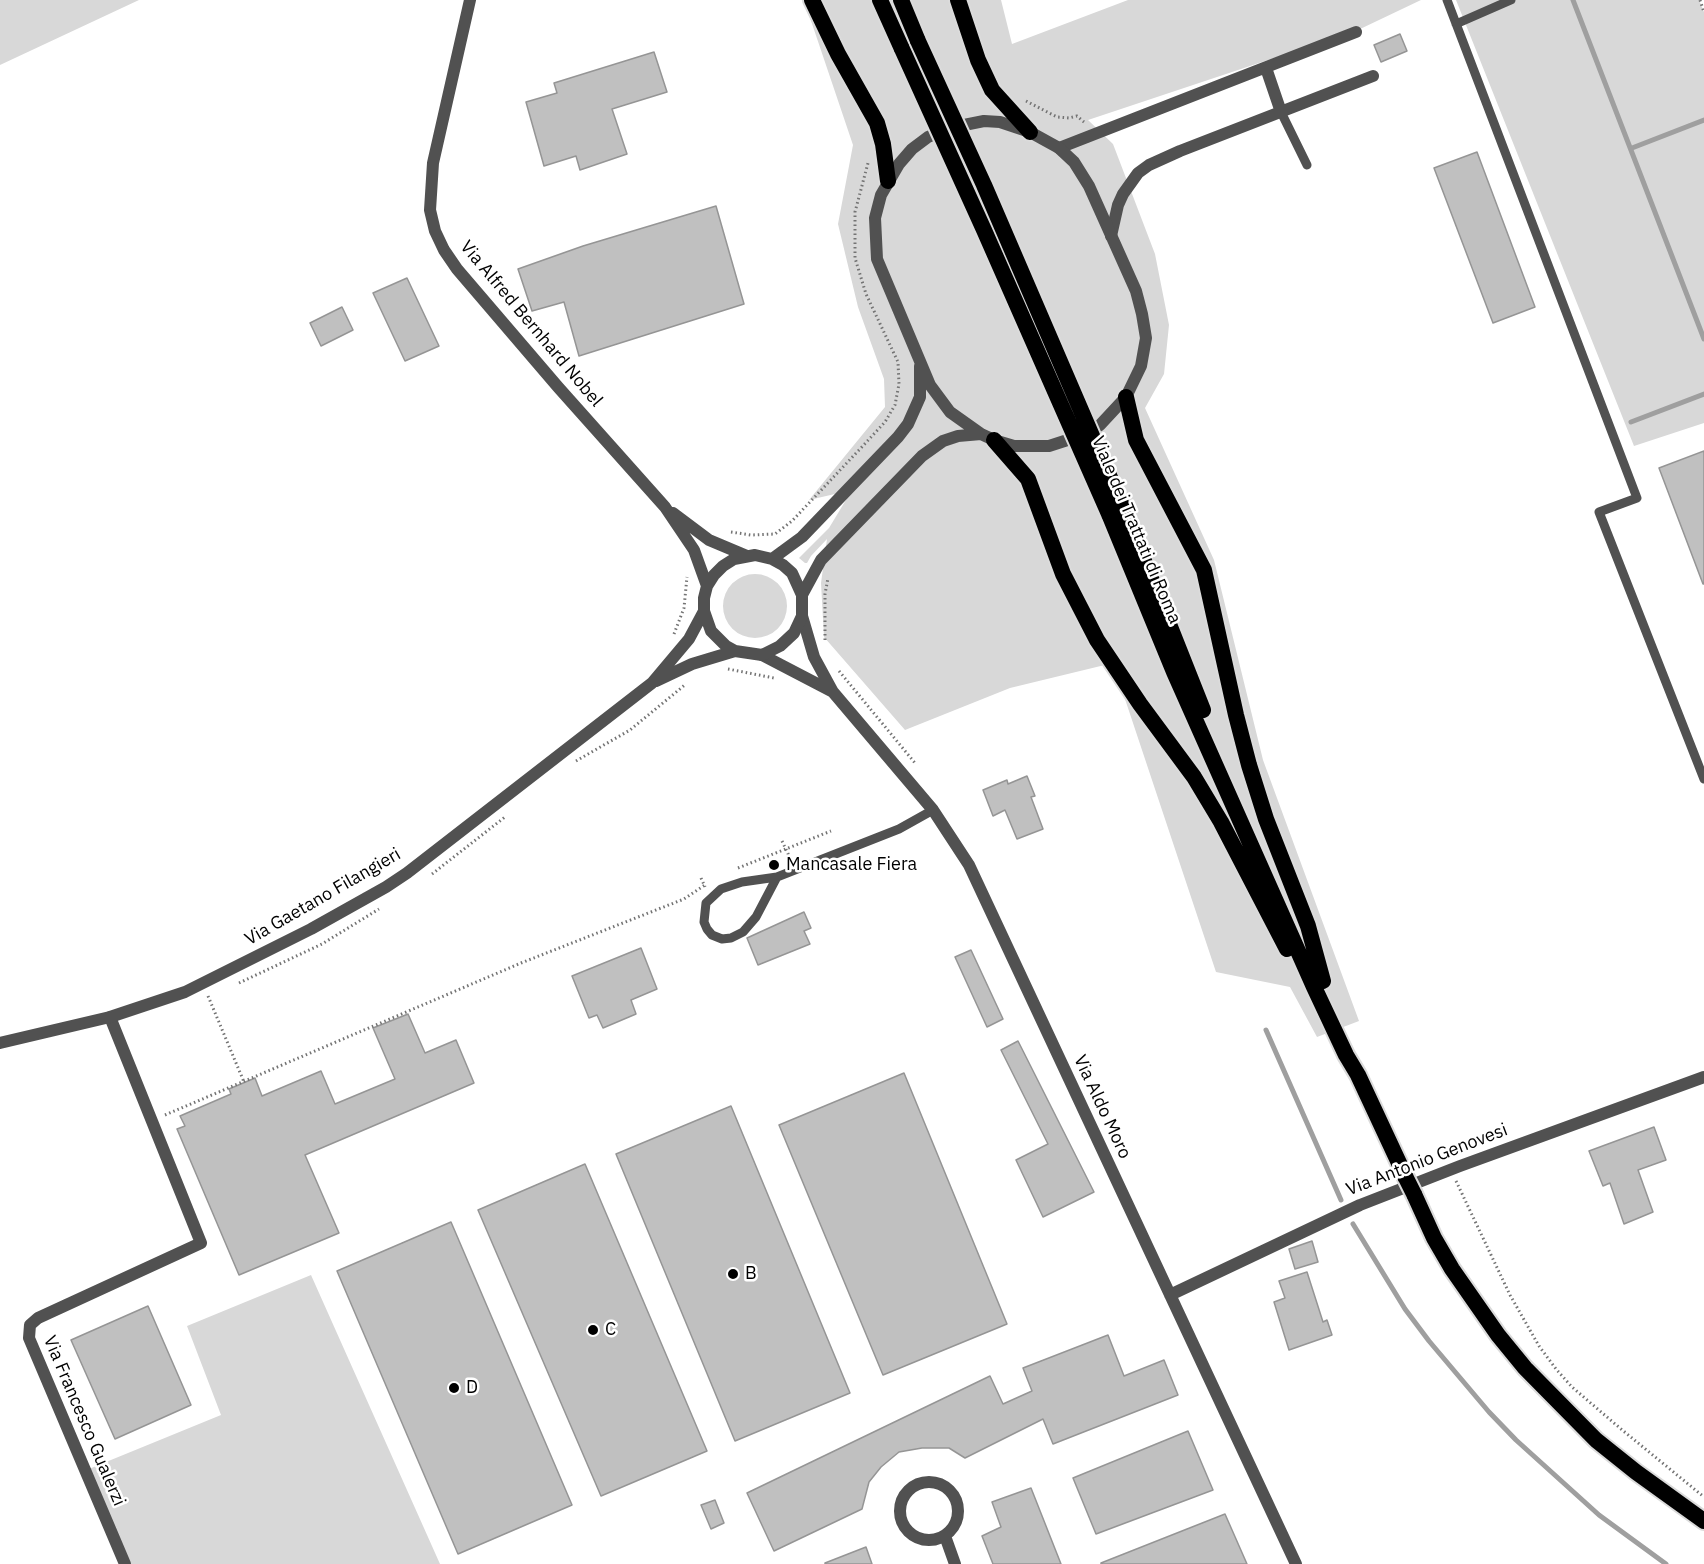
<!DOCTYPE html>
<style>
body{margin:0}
canvas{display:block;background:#fff}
</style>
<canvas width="1704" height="1564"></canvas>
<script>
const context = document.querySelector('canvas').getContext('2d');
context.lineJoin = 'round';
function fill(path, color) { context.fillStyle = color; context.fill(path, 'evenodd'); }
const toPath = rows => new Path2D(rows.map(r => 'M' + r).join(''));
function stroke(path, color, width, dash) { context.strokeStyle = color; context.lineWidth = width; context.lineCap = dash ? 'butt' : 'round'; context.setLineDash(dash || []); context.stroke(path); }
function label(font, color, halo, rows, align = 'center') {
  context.font = font + ' "IBM Plex Sans",sans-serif'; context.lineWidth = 5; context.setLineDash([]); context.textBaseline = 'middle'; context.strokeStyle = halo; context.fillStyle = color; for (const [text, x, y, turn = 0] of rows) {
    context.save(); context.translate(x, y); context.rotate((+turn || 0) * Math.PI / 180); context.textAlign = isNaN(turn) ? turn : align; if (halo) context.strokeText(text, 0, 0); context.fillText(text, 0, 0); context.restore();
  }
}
const green = toPath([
 [0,0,139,0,0,65],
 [804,0,1001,0,1012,44,1128,0,1421,0,1358,30,1088,120,1113,144,1155,254,1169,325,1164,374,1145,408,1214,560,1263,760,1359,1021,1317,1037,1290,987,1216,972,1113,663,1010,688,905,730,824,637,821,583,827,539,811,556,807,563,805,563,799,558,829,528,852,490,809,500,885,407,884,379,858,307,838,224,853,145],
 [1456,0,1699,0,1704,12,1704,423,1634,446],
 '723 606a32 32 0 1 1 64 0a32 32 0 1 1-64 0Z',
 [311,1275,440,1564,121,1564,84,1471,221,1415,187,1326]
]);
const stream = toPath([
 [1573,0,1704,339],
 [1632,148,1704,120],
 [1631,422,1704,394],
 [1266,1030,1341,1200],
 [1353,1224,1405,1309,1429,1341,1489,1412,1516,1440,1599,1515,1666,1564]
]);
const building = toPath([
 [1400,34,1407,51,1381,62,1374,45,1400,34],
 [654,52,667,92,612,109,627,154,580,170,576,156,544,166,526,102,557,93,554,83,654,52],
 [1477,152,1535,307,1493,323,1434,168,1477,152],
 [716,206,744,304,579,356,564,302,532,311,518,269,583,246,716,206],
 [407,278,439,346,405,361,373,293,407,278],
 [342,307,353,330,321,346,310,323,342,307],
 [1704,451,1704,584,1703,584,1659,468,1704,451],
 [1027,776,1035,796,1031,797,1043,829,1017,839,1005,810,993,816,983,790,1007,780,1008,784,1027,776],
 [804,912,811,928,804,931,810,944,758,965,747,938,804,912],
 [641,948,657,989,631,1000,636,1014,603,1028,597,1015,589,1018,572,976,641,948],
 [971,950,1003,1019,987,1027,955,957,971,950],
 [408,1014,425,1053,456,1040,474,1083,305,1155,339,1233,239,1275,177,1129,185,1126,180,1116,231,1094,229,1089,255,1078,262,1096,321,1071,335,1104,395,1079,373,1028,408,1014],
 [1018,1041,1094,1192,1043,1217,1016,1160,1048,1144,1001,1050,1018,1041],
 [904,1073,1007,1324,883,1375,779,1125,904,1073],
 [731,1106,850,1393,735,1441,616,1154,731,1106],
 [1654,1127,1666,1160,1638,1170,1653,1212,1624,1224,1610,1183,1603,1186,1589,1151,1654,1127],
 [585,1164,707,1451,601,1496,478,1210,585,1164],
 [451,1222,572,1505,458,1554,337,1271,451,1222],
 [1312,1241,1318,1262,1295,1269,1289,1249,1312,1241],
 [1307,1272,1323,1322,1327,1320,1332,1335,1289,1350,1274,1302,1285,1298,1279,1281,1307,1272],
 [148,1306,191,1405,115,1439,71,1340,148,1306],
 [1108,1335,1124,1376,1164,1360,1178,1395,1053,1444,1043,1419,965,1458,949,1448,922,1448,899,1452,881,1467,869,1482,862,1509,774,1551,747,1493,990,1376,1003,1404,1032,1391,1023,1368,1108,1335],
 [1188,1431,1213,1490,1096,1534,1073,1478,1188,1431],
 [1031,1488,1061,1564,993,1564,982,1536,1001,1527,992,1502,1031,1488],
 [715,1500,724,1523,711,1529,701,1505,715,1500],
 [1225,1514,1247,1564,1101,1564,1101,1563,1225,1514],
 [866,1547,872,1564,825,1564,825,1563,866,1547]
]);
const path = toPath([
 [1700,0,1704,12],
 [1026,101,1057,117,1069,118,1077,116,1084,122],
 [731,532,751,535,775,534,792,521,860,449,885,422,895,405,899,384,898,362,866,294,855,258,855,212,868,163],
 [674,634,684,608,687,577],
 [825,640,825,594,828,578],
 [728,669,774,678],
 [839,671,915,763],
 [576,761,630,730,686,684],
 [782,841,790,858],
 [738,868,831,831],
 [432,874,505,817],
 [701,878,705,887],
 [239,983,322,944,379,909],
 [208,996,244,1082],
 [165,1115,521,963,684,899,705,885],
 [1456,1181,1510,1295,1539,1346,1556,1369,1572,1387,1621,1429,1704,1497]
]);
const service = toPath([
 [1447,0,1637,498,1599,512,1704,779],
 [1456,24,1511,0],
 [1281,112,1307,165],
 [777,877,756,917,743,932,731,938,722,939,712,935,707,929,704,922,706,903,721,889,742,882,777,877,899,829,933,810]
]);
const minor = toPath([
 [1266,68,1281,112],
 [1059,148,1356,32],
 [1111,236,1118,205,1123,194,1138,173,1149,165,1180,151,1373,76],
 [802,616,814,657,833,692,933,810,969,865,1296,1564],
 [762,655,833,692],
 [110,1017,201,1243,38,1318,30,1325,29,1338,125,1564],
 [1170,1295,1360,1205,1460,1166,1704,1077],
 '900 1511a29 29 0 1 1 58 0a29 29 0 1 1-58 0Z',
 [945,1536,955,1564]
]);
const tertiary = toPath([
 [470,0,433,163,430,210,435,231,444,250,457,269,558,387,665,507,694,550,707,586],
 [984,121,1000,122,1030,132,1059,148,1074,162,1089,186,1136,291,1142,314,1146,338,1141,366,1126,397,1100,425,1083,435,1049,446,1014,446,994,440,981,434,950,412,930,385,877,259,875,218,881,195,899,164,912,149,928,137,949,128,984,121],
 [673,513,709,540,747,556],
 [772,559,802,537,898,437,908,424,920,397,920,366],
 [802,595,821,560,922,456,943,441,958,436,981,434],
 [656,681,692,664,735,651],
 [0,1043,110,1017,185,992,311,929,386,887,407,873,652,683,689,639,704,611,704,598,707,586,714,575,723,566,734,559,755,555,772,559,783,565,792,573,802,595,802,616,794,633,780,646,762,655,735,651,726,646,711,631,704,611]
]);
const trunk = toPath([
 [812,0,838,54,877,123,883,144,888,181],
 [880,0,902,49],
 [901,0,918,41],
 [958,0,978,60,992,90,1030,132],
 [1126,397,1136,440,1204,570,1236,715,1249,765,1266,819,1308,926,1323,981],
 [994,440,1028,479,1063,574,1097,640,1140,704,1194,777,1221,822,1287,949],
 [1123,508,1203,710],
 [1109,514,1174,672,1314,987,1346,1055,1358,1075,1406,1178],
 [1414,1194,1434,1238,1452,1269,1498,1335,1525,1368,1596,1440,1636,1472,1704,1521]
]);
const trunkBridge = toPath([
 [918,41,984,185,1123,508],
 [902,49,984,230,1109,514],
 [1406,1178,1414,1194]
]);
const markers = [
 [774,865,6,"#000"],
 [733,1274,6,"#000"],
 [593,1330,6,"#000"],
 [454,1388,6,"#000"]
];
const streetNames = [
 ["Via Alfred Bernhard Nobel",531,324,50],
 ["Viale dei Trattati di Roma",1136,530,67],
 ["Via Gaetano Filangieri",323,897,-30],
 ["Via Aldo Moro",1102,1107,65],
 ["Via Antonio Genovesi",1427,1160,-21],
 ["Via Francesco Gualerzi",84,1421,67]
];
const poiNames = [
 ["Mancasale Fiera",786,865],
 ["B",745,1274],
 ["C",605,1330],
 ["D",466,1388]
];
fill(green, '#d8d8d8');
stroke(stream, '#9f9f9f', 5);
fill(building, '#c0c0c0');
stroke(building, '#959595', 1.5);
stroke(trunk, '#dbdbdb', 20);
stroke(path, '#737373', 3, [1.5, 3]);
stroke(service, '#515151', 9);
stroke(minor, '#515151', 12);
stroke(tertiary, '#515151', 12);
stroke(trunk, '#000', 16);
stroke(trunkBridge, '#dbdbdb', 20, []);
stroke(trunkBridge, '#000', 16);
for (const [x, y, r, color] of markers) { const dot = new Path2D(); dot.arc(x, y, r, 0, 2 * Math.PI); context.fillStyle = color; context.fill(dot); stroke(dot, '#fff', 2); }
label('18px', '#000', '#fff', streetNames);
label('18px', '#000', '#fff', poiNames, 'left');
</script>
